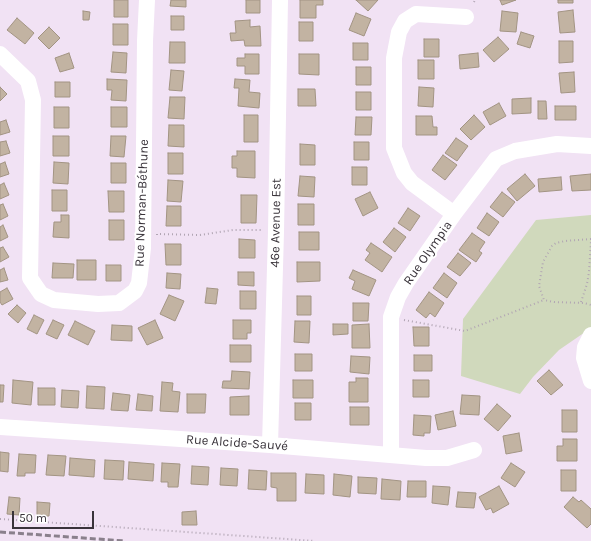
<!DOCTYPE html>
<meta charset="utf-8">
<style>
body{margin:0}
#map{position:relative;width:591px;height:541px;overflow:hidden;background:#f1e2f4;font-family:Karla,sans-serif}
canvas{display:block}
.scale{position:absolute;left:12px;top:511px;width:82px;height:18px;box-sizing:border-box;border:2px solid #39333a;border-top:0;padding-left:5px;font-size:12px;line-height:14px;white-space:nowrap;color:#39333a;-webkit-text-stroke:3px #fff;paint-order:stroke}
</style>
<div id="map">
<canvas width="591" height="541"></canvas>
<div class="scale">50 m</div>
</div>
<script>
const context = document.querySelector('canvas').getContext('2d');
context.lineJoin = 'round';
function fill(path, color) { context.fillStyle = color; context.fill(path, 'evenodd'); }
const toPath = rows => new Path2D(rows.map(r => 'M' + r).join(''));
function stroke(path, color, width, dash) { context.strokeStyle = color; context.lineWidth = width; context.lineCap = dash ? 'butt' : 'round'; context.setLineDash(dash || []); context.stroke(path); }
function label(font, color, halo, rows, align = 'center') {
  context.font = font + ' Karla,sans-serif'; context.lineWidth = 4; context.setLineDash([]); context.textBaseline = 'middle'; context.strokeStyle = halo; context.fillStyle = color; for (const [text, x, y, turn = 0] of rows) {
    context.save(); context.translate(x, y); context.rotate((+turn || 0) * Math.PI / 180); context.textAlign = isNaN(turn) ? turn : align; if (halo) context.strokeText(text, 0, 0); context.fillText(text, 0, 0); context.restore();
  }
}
const green = toPath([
 [591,215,591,328,559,350,533,377,520,394,461,376,463,319,536,220]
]);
const building = toPath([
 [114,0,128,0,128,17,114,17,114,0],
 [171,0,186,0,186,7,170,6,171,0],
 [246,0,260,0,260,13,246,13,246,0],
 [300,0,323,0,323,5,316,5,316,18,300,18,300,0],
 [356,0,378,0,368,11,356,0],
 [500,0,516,0,502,5,500,0],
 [558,0,573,0,573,3,558,3,558,0],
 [573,10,575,32,560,33,558,12,573,10],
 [83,11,90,12,89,20,83,20,83,11],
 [502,11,518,13,516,32,500,31,502,11],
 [356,13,371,19,364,36,349,30,356,13],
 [171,16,184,16,184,30,171,30,171,16],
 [17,18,34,33,25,44,7,30,17,18],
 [250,20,250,27,260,26,261,46,245,46,244,40,231,41,230,33,236,33,235,21,250,20],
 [299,22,313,22,313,41,299,41,299,22],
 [113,24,128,24,128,45,113,45,113,24],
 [49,27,60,38,49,49,38,38,49,27],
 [521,32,534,36,530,48,517,44,521,32],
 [498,37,509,49,494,62,483,50,498,37],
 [424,39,439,39,439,57,424,57,424,39],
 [559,41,573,41,573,62,559,63,559,41],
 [170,42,185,42,185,63,169,63,170,42],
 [353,43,368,43,368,60,353,60,353,43],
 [113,52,127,53,126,73,111,72,113,52],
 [69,53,74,68,60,72,55,58,69,53],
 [478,53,479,67,460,69,459,55,478,53],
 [245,54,259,54,259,74,245,74,245,66,237,66,237,58,245,58,245,54],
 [299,54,319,54,319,75,299,74,299,54],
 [418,60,434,60,434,79,418,79,418,60],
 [356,67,371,67,371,85,356,85,356,67],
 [171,70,184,71,182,91,169,90,171,70],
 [574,72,575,92,561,93,559,73,574,72],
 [107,79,127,80,126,101,111,100,112,90,107,90,107,79],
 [235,79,250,80,249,92,260,93,259,108,238,106,239,88,234,88,235,79],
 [55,82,70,82,70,97,55,97,55,82],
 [0,87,7,94,0,101,0,87],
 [419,87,434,88,433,107,418,106,419,87],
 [298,89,315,89,316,106,298,106,298,89],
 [356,92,371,92,371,110,356,110,356,92],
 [170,97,185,97,184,119,168,118,170,97],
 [531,98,531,113,512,114,512,99,531,98],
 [538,101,546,101,547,119,538,119,538,101],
 [499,103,506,116,490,125,483,112,499,103],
 [555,106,576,106,576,120,555,120,555,106],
 [54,107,69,107,69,128,54,128,54,107],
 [111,107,127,107,127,127,111,127,111,107],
 [244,115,258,115,258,142,244,142,244,115],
 [474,115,485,127,471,140,460,129,474,115],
 [416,116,432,116,433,127,437,127,437,135,416,135,416,116],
 [356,117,372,117,371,135,355,135,356,117],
 [6,120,10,132,0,135,0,122,6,120],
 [169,125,184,125,184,147,168,146,169,125],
 [53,136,69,136,69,156,53,156,53,136],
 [111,136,126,136,124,157,110,156,111,136],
 [456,138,468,146,457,161,445,153,456,138],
 [6,141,10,153,0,156,0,142,6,141],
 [354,142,369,142,369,160,354,160,354,142],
 [300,144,315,145,315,165,300,165,300,144],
 [237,151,255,151,255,178,237,177,237,168,232,168,232,156,237,156,237,151],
 [168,153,183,153,183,174,168,174,168,153],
 [443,155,457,165,445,180,432,170,443,155],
 [5,162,9,174,0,177,0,164,5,162],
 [54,162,69,163,68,184,53,183,54,162],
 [111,163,126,163,126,183,111,183,111,163],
 [352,167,367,167,367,185,352,185,352,167],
 [525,174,535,186,517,201,507,189,525,174],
 [591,174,591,190,572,191,570,176,591,174],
 [300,176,315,177,314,197,298,196,300,176],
 [561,177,562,190,539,192,538,179,561,177],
 [168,180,183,181,181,202,167,201,168,180],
 [4,183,9,195,0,199,0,185,4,183],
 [52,190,67,190,67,211,52,211,52,190],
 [108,191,124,191,124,212,109,212,108,191],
 [370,192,378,208,363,216,355,199,370,192],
 [502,192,515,202,503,217,490,207,502,192],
 [241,195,257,195,256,223,241,223,241,195],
 [3,204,8,216,0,220,0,205,3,204],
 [298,204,314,204,314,225,298,225,298,204],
 [167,206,181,206,181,226,166,226,167,206],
 [408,208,420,216,410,231,398,223,408,208],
 [487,213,499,222,489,236,477,228,487,213],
 [61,215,69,215,69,238,53,237,54,222,61,222,61,215],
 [109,220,124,220,124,240,109,240,109,220],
 [3,225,8,237,0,241,0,227,3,225],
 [394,228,406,237,395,252,383,242,394,228],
 [299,232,319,232,319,250,299,250,299,232],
 [472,233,485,242,479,251,482,253,476,262,459,250,472,233],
 [239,239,255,240,255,258,239,258,239,239],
 [371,243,392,257,382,272,365,260,370,253,366,250,371,243],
 [165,244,181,244,181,265,166,265,165,244],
 [3,247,9,257,0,262,0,248,3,247],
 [458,253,471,263,460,276,447,267,458,253],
 [77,260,96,260,96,280,77,280,77,260],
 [297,262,320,262,320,281,297,282,297,262],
 [53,263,74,264,73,278,52,278,53,263],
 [106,265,121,265,121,281,106,281,106,265],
 [4,268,8,280,0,282,0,270,4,268],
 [353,270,376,280,369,296,352,289,355,281,349,278,353,270],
 [238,272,254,272,254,286,238,285,238,272],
 [167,273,181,274,180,289,166,288,167,273],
 [444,273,457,283,447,298,433,288,444,273],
 [7,288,13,299,2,305,0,302,0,292,7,288],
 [207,288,218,289,216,304,205,303,207,288],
 [240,291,256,291,256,309,240,309,240,291],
 [429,292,444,303,435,317,430,313,426,318,416,310,429,292],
 [169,295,184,301,175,321,160,314,169,295],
 [297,296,311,296,311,315,297,315,297,296],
 [353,303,369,303,368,321,353,321,353,303],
 [17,305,26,313,18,323,8,314,17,305],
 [34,315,44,320,37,334,27,329,34,315],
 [53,320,64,325,57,339,46,334,53,320],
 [155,320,163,338,147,345,138,328,155,320],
 [233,320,251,320,251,333,247,333,247,339,233,339,233,320],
 [75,321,95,331,88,345,68,335,75,321],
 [295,321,310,321,309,343,294,342,295,321],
 [333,324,348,324,348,334,333,335,333,324],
 [369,324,370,348,352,348,352,325,369,324],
 [112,325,132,326,132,341,111,340,112,325],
 [413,327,429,327,429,346,414,346,413,327],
 [230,345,251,345,251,362,230,362,230,345],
 [295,354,312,354,312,371,295,371,295,354],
 [414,355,432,355,432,371,414,371,414,355],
 [351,356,370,357,369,374,350,372,351,356],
 [549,370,563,385,551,395,537,381,549,370],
 [232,371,250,372,249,389,222,388,223,381,231,381,232,371],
 [356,378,368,378,368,402,349,402,349,382,356,382,356,378],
 [13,380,33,382,31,405,12,403,13,380],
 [293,380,313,380,313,398,293,398,293,380],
 [413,380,429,380,429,397,413,397,413,380],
 [162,382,173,383,172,391,180,392,178,412,160,411,162,382],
 [0,385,4,385,3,402,0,402,0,385],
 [87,386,105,387,104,409,86,408,87,386],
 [38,388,55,388,55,405,38,405,38,388],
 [62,390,79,391,78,408,61,407,62,390],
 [113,393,130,395,128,411,111,410,113,393],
 [138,394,153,396,152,411,136,410,138,394],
 [187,394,206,394,205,413,187,413,187,394],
 [462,395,480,396,479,415,460,414,462,395],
 [249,396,249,415,230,415,230,397,249,396],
 [295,403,311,403,311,420,295,420,295,403],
 [497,404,511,416,498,431,484,419,497,404],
 [350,407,369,407,369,425,350,425,350,407],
 [562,410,577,410,577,432,562,432,562,410],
 [453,411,456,426,438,430,435,415,453,411],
 [414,415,431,416,430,433,424,433,424,436,413,435,414,415],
 [519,433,522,451,506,454,503,436,519,433],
 [563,439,577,439,577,461,557,461,557,446,563,446,563,439],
 [0,452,9,453,8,472,0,471,0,452],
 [19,454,36,455,35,473,25,473,25,476,17,476,19,454],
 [48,455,66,456,64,476,46,475,48,455],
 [70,458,95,460,94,477,69,475,70,458],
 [105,460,124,461,123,480,104,479,105,460],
 [129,462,154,464,153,481,128,479,129,462],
 [162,463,180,464,178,487,168,487,168,482,161,482,162,463],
 [511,463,525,472,515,487,501,478,511,463],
 [192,466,209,467,208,485,191,484,192,466],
 [221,468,238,469,237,486,220,485,221,468],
 [249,470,267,471,266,490,248,489,249,470],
 [561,470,576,470,576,491,561,491,561,470],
 [271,473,296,473,296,501,277,501,277,488,271,487,271,473],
 [306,474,324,475,324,494,305,493,306,474],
 [334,474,352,476,350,497,333,495,334,474],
 [358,477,377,478,376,494,358,493,358,477],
 [382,479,401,481,400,500,381,499,382,479],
 [408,481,426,481,426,497,407,497,408,481],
 [433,486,450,487,448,505,432,503,433,486],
 [499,486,509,504,493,513,491,508,486,510,479,497,499,486],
 [458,492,476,493,474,508,456,507,458,492],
 [9,497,20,498,19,515,7,514,9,497],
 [573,497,579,502,581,500,591,509,591,524,587,528,564,507,573,497],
 [37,502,50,503,49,516,37,516,37,502],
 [196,511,197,525,182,525,182,512,196,511]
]);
const path = toPath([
 [474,2,475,0],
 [157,235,157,234,200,235,233,230,263,230],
 [591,239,565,241,556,243,552,246,543,262,539,286,544,300,554,302,584,303,591,305],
 [581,302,587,284,589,272,591,241],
 [404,320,465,331,544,300],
 [0,519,315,541]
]);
const minor = toPath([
 [0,54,28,81,33,100,30,278,41,294,54,300,98,304,119,303,135,291,139,283,143,248,145,41,147,0],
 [454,214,412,183,404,173,394,148,394,58,399,32,405,21,416,14,466,17],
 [591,335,585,347,584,358,591,381],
 [0,427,270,445,426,458,447,458,474,450],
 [270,445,276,232,280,0],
 [391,455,391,317,398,297,406,283,454,214,496,159,515,151,557,144,591,146]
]);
const rail = toPath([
 [0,532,125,541]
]);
const streetNames = [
 ["Rue Norman-Béthune",142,203,-88],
 ["46e Avenue Est",276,223,-89],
 ["Rue Olympia",428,253,-55],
 ["Rue Alcide-Sauvé",237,443,4]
];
fill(green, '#d0d9bc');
fill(building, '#c2b3a2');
stroke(building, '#a29483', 1);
stroke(path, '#b1a5b3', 2, [1, 3]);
stroke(minor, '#fff', 16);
stroke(rail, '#8a808c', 3, [6, 3]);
label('13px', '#39333a', '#fff', streetNames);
</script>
